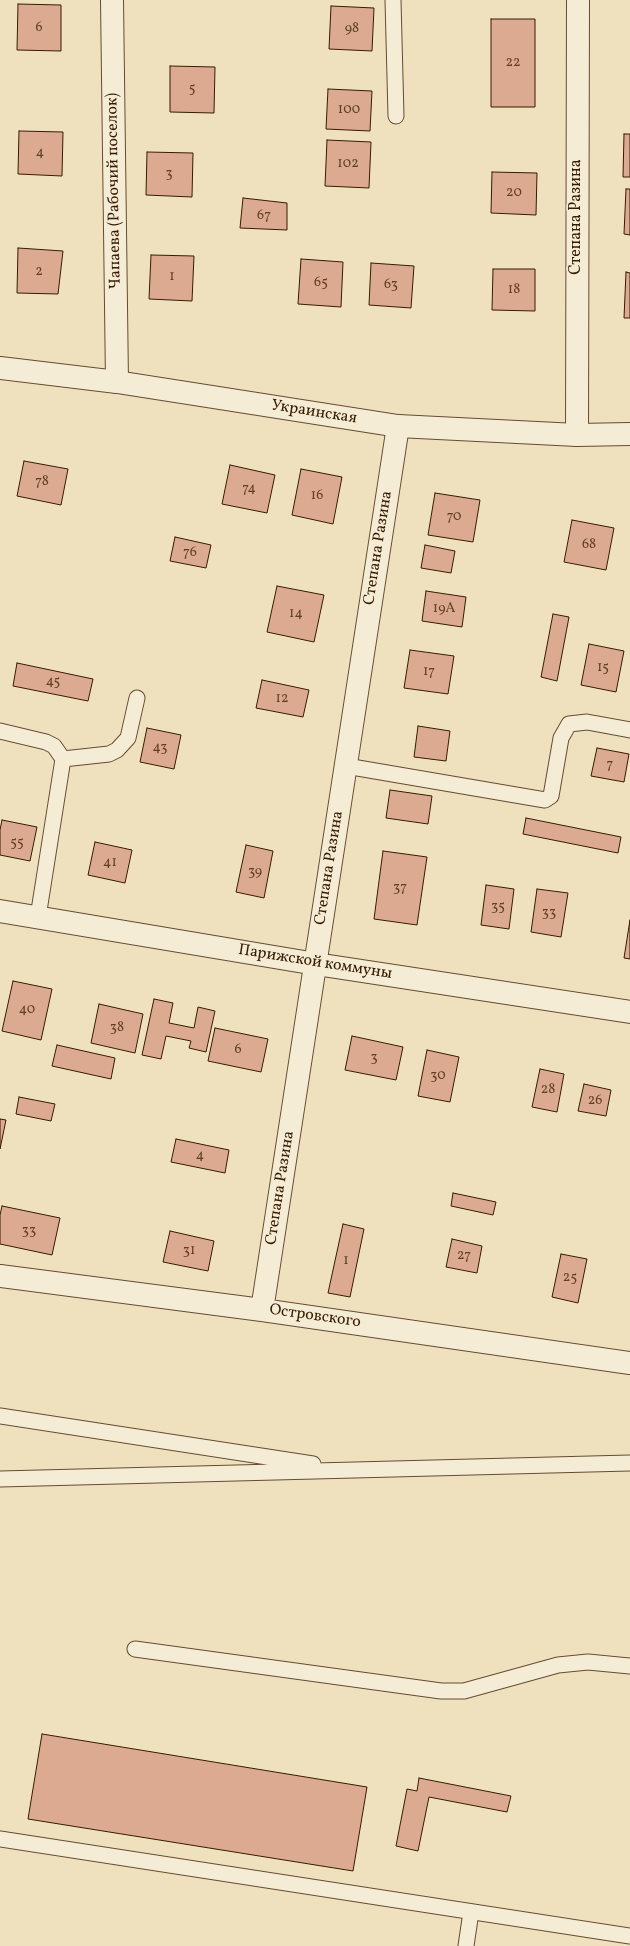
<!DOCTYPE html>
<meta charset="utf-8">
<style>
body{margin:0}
canvas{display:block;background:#efe1be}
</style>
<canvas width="630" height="1946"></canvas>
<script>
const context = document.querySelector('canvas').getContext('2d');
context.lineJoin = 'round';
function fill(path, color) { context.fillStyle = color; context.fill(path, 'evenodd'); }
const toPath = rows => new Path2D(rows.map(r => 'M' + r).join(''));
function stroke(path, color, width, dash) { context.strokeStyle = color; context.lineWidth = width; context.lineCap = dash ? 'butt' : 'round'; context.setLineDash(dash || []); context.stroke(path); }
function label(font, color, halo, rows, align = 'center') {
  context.font = font + ' Vollkorn,serif'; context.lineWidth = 3; context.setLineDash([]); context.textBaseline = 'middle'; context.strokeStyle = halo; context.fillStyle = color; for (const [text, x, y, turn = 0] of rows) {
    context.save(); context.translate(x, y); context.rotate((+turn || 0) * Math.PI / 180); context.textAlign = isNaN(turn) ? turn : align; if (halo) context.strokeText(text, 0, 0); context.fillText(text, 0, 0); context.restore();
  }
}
const building = toPath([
 [18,4,61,5,61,51,17,50,18,4],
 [331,6,374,8,372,51,329,49,331,6],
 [491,19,535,19,535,107,491,107,491,19],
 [170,66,215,67,214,113,170,112,170,66],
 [328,89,372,91,370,131,326,129,328,89],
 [19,131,63,132,62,176,18,174,19,131],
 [624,134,630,134,630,177,623,177,624,134],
 [327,140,371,142,369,188,325,186,327,140],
 [147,152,193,153,192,197,146,195,147,152],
 [492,172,537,173,536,215,491,213,492,172],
 [626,189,630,189,630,235,624,234,626,189],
 [243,198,287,203,287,230,240,228,243,198],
 [18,248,63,251,58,294,17,293,18,248],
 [151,255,194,256,192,301,149,299,151,255],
 [301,259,343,262,341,307,298,304,301,259],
 [371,263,414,266,411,308,369,305,371,263],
 [493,269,535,269,535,311,492,310,493,269],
 [626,272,630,273,630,318,624,318,626,272],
 [24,461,68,469,61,505,17,496,24,461],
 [230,465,275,475,267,513,222,504,230,465],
 [301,469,342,477,333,524,292,515,301,469],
 [435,493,480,500,473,542,428,535,435,493],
 [572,520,614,528,606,570,564,562,572,520],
 [175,537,211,545,206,568,170,561,175,537],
 [425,545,455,551,451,573,421,568,425,545],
 [277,586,324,595,314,642,267,632,277,586],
 [426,591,466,597,462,627,422,621,426,591],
 [553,614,569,617,557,681,541,677,553,614],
 [589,644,624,651,616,692,581,685,589,644],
 [410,650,454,656,448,694,404,688,410,650],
 [17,663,93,679,88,701,13,686,17,663],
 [262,680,309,690,303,717,256,708,262,680],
 [418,726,450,731,446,761,414,757,418,726],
 [147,728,181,735,174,769,140,762,147,728],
 [597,748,629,754,624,782,591,776,597,748],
 [390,790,432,796,428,824,386,818,390,790],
 [526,818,621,837,618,853,523,834,526,818],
 [2,820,37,827,30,861,0,855,0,830,2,820],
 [95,842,132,850,125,883,88,875,95,842],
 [246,845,273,851,264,898,236,892,246,845],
 [383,851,427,857,417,925,374,919,383,851],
 [486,885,514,889,509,929,481,925,486,885],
 [537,889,568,893,561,937,531,932,537,889],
 [630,920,630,959,624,958,630,920],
 [13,981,52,989,41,1040,2,1031,13,981],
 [154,999,173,1003,169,1023,194,1028,198,1007,215,1011,206,1052,189,1048,191,1041,166,1036,161,1059,142,1055,154,999],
 [99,1004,143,1014,135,1053,91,1043,99,1004],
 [215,1028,268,1039,261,1072,208,1061,215,1028],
 [352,1036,403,1047,396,1080,345,1070,352,1036],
 [57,1045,115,1058,111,1079,52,1066,57,1045],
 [427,1050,459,1057,450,1102,418,1096,427,1050],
 [540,1069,564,1074,557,1112,532,1107,540,1069],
 [584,1084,611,1090,606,1116,578,1111,584,1084],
 [19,1097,55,1104,51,1121,16,1114,19,1097],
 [0,1119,6,1120,0,1149,0,1119],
 [176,1139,229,1150,225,1173,171,1162,176,1139],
 [453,1193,496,1202,493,1215,451,1206,453,1193],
 [2,1206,60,1218,52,1255,0,1244,0,1215,2,1206],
 [343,1224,364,1229,350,1297,328,1293,343,1224],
 [170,1231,214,1241,208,1271,163,1262,170,1231],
 [452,1239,482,1246,477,1273,446,1267,452,1239],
 [561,1254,587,1259,578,1303,552,1297,561,1254],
 [42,1734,367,1787,353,1871,28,1819,42,1734],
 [419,1778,511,1796,507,1812,429,1797,418,1851,396,1846,407,1789,417,1791,419,1778]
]);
const service = toPath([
 [393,0,396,116],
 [0,731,46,742,54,746,63,759,38,917],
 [63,759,109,754,117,750,128,738,137,698],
 [346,766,545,800,551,796,561,738,569,724,587,722,630,730],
 [0,1416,313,1464],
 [0,1479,630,1463],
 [135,1649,441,1691,464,1691,558,1665,588,1662,630,1666],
 [0,1839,630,1936],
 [466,1946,471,1912]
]);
const minor = toPath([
 [112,0,117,382],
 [577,435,578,0],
 [0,911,316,964,630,1012],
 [0,1276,262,1310,630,1363],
 [262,1310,398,426]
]);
const tertiary = toPath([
 [0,368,117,382,398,426,577,435,630,434]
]);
const numberNames = [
 ["6",39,28],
 ["98",352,29],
 ["22",513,63],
 ["5",192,89],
 ["100",349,110],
 ["4",40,153],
 ["102",348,164],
 ["3",169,174],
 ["20",514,193],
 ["67",264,216],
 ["2",39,272],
 ["1",172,277],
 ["65",321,283],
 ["63",391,285],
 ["18",514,290],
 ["78",42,482],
 ["74",249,489],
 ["16",317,496],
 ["70",454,517],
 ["68",589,545],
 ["76",190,553],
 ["19А",444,609],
 ["14",296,614],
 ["15",603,668],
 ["17",429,672],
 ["45",53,682],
 ["12",282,699],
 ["43",160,748],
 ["7",610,765],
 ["55",17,843],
 ["41",110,863],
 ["39",255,872],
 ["37",400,888],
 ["35",498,907],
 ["33",549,913],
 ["40",27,1010],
 ["38",117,1028],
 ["6",238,1050],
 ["3",374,1058],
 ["30",438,1076],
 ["28",548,1090],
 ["26",595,1101],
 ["4",200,1156],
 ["33",29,1231],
 ["31",189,1251],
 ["27",464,1256],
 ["1",346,1261],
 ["25",570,1278]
];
const streetNames = [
 ["Чапаева (Рабочий поселок)",115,191,-91],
 ["Степана Разина",577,217,-90],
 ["Украинская",314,413,9],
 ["Степана Разина",379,548,-81],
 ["Степана Разина",330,868,-81],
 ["Парижской коммуны",315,963,9],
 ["Степана Разина",281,1188,-81],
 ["Островского",315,1317,8]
];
fill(building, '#dbaa91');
stroke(building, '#371b01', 1);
stroke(service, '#654c30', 17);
stroke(minor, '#654c30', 24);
stroke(tertiary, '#654c30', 24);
stroke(service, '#f5ecd5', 15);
stroke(minor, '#f5ecd5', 22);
stroke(tertiary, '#f5ecd5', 22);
label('14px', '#603f25', null, numberNames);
label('16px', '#371b01', '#f5ecd5', streetNames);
</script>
